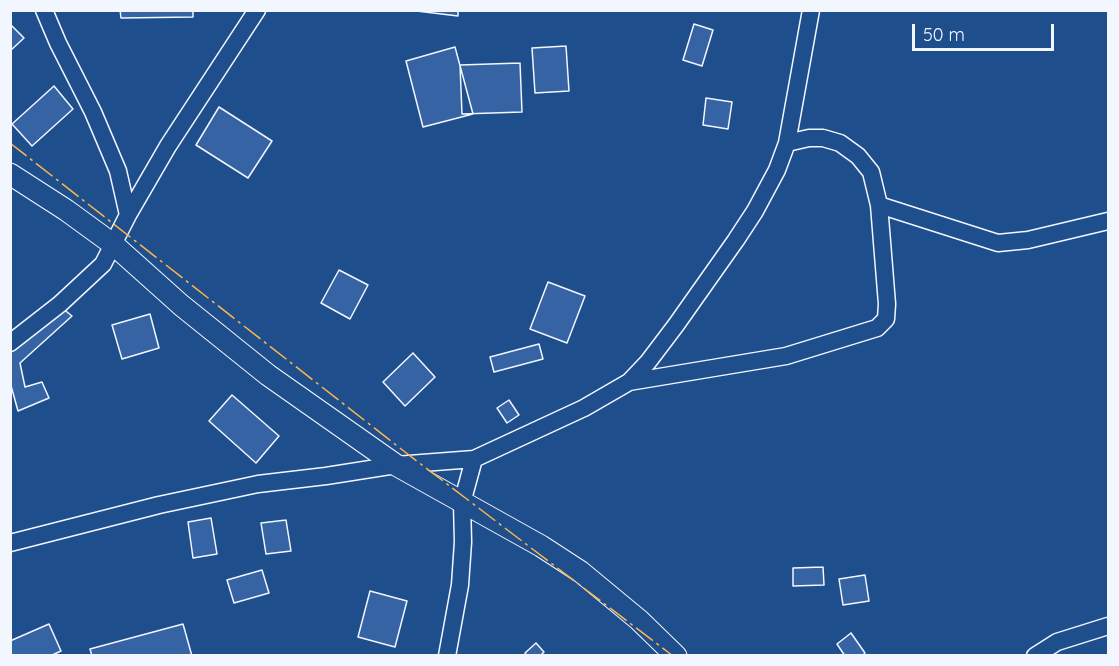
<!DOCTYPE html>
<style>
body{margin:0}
#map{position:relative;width:1119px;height:666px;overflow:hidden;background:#1f4e8c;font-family:Quicksand,sans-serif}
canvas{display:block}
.frame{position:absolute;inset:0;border:12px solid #f2f6ff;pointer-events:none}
.scale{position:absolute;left:912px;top:24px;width:142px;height:27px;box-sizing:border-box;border:3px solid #f2f6ff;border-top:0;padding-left:8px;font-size:18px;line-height:21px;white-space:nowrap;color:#f2f6ff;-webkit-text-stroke:4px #1f4e8c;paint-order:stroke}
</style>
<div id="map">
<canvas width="1119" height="666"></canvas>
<div class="frame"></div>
<div class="scale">50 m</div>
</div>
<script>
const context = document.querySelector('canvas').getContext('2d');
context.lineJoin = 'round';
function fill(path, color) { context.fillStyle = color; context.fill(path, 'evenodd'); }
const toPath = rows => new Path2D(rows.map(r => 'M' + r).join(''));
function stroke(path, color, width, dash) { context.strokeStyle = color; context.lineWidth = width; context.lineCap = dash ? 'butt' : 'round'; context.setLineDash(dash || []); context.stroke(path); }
const building = toPath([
 [120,10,193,10,193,17,121,18,120,10],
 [408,10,458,10,458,16,408,10],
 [10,24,24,38,10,51,10,24],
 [694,24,713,30,702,66,683,60,694,24],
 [566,46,569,91,535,93,532,48,566,46],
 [455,47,473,114,423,127,406,61,455,47],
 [520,63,522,112,462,114,460,65,520,63],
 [54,86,73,109,32,146,12,124,54,86],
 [706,98,732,102,728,129,703,125,706,98],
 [219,107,272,141,248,178,196,145,219,107],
 [339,270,368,285,350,319,321,303,339,270],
 [548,282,585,296,567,343,530,329,548,282],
 [62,308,72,316,20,363,25,387,42,382,49,398,18,411,10,382,10,352,62,308],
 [150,314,159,348,122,359,112,325,150,314],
 [539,344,543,359,494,372,490,357,539,344],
 [413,353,435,377,405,406,383,382,413,353],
 [232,395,279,436,256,463,209,421,232,395],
 [509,400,519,415,507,423,497,408,509,400],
 [211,518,217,554,193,558,188,522,211,518],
 [286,520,291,551,266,554,261,523,286,520],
 [823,567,824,585,793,586,793,568,823,567],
 [262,570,269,593,234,603,227,580,262,570],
 [865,575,869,601,843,605,839,579,865,575],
 [370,591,407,601,395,647,358,637,370,591],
 [49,624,61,651,50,656,10,656,10,641,49,624],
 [183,624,192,656,92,656,90,649,183,624],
 [851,633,865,653,862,656,845,656,837,644,851,633],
 [536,643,544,652,540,656,527,656,525,653,536,643]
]);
const minor = toPath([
 [44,10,58,43,93,112,118,171,128,215],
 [879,205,998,243,1028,240,1108,221],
 [10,343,60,304,103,264,128,215,168,146,257,10],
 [629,382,786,356,877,328,886,319,887,304,879,205,871,172,858,156,840,143,823,138,809,138,787,143],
 [10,543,159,505,258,484,326,476,396,465,474,459,584,408,629,382,648,362,676,325,736,240,755,211,777,170,787,143,811,10],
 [447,656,460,585,463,542,462,503,474,459],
 [1035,656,1057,642,1108,626]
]);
const tertiary = toPath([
 [10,174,66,210,114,245,181,305,268,375,396,465,541,546,581,572,639,620,676,656]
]);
const power = toPath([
 [10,143,405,452,673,656]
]);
fill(building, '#3563a3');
stroke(building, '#f2f6ff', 1.5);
stroke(minor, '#f2f6ff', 19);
stroke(tertiary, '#f2f6ff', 23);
stroke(minor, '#1f4e8c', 16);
stroke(tertiary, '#1f4e8c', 21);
stroke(power, '#ffb74d', 1.5, [21, 4.5, 3, 4.5]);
</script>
